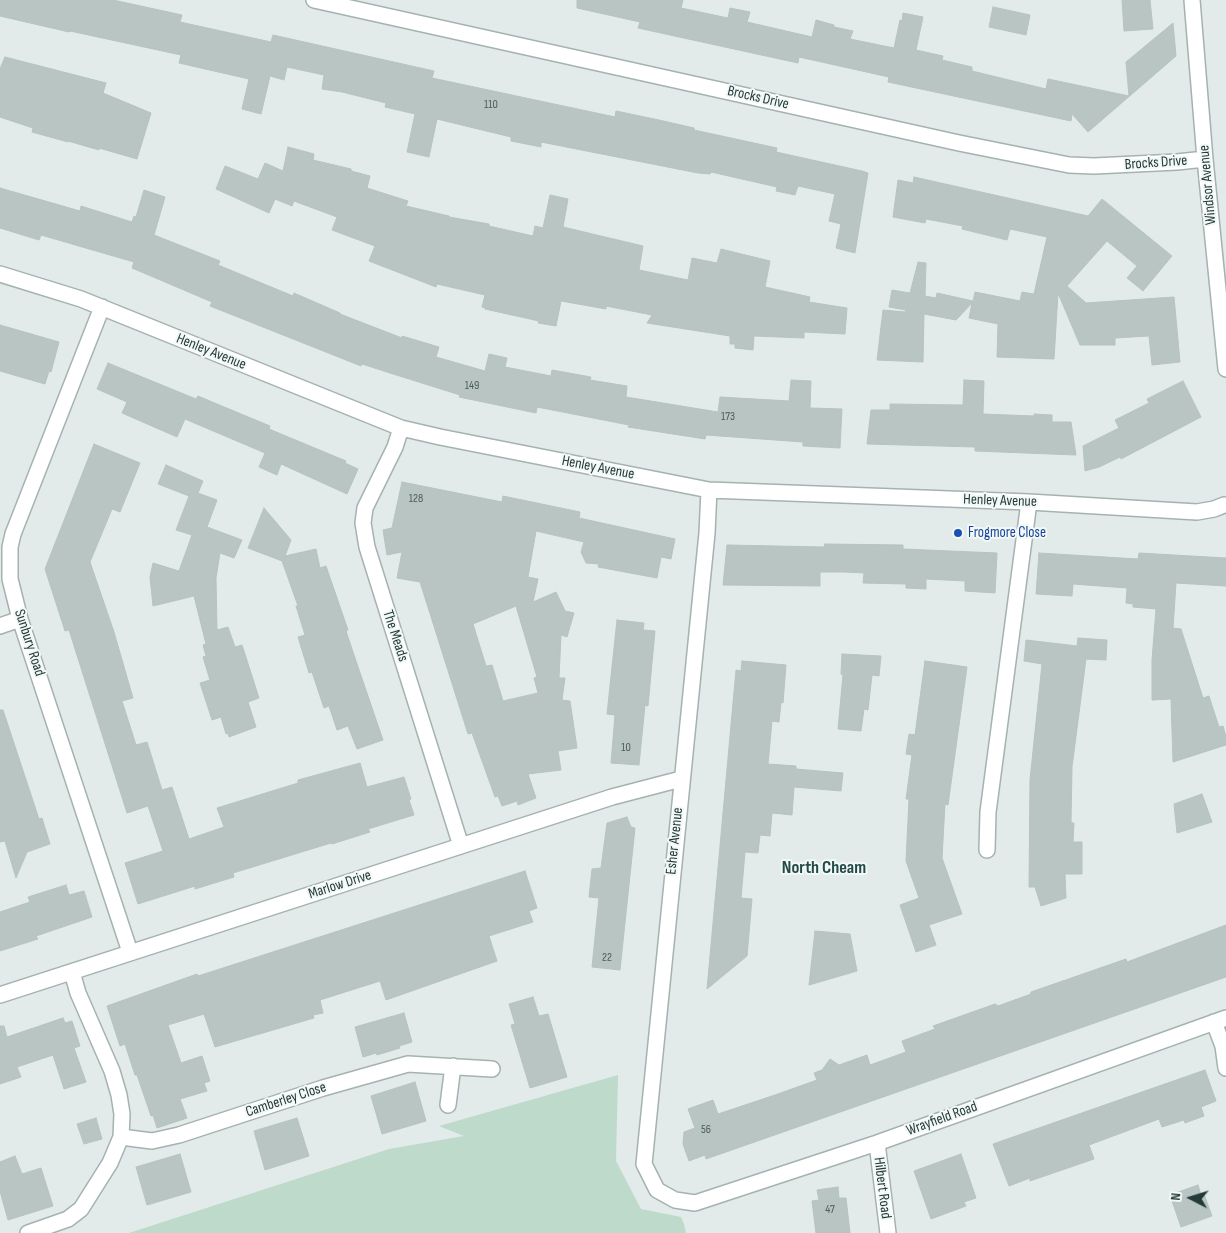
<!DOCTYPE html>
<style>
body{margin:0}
#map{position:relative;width:1226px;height:1233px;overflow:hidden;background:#e2ebe9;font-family:"Sofia Sans Condensed",sans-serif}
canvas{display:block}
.north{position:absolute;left:1166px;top:1173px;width:50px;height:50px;-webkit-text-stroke:4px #f2f8f6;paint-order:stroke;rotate:275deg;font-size:14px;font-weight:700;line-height:20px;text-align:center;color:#243a39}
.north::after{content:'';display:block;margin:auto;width:18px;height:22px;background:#243a39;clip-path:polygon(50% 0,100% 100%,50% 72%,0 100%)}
</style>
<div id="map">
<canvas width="1226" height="1233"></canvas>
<div class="north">N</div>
</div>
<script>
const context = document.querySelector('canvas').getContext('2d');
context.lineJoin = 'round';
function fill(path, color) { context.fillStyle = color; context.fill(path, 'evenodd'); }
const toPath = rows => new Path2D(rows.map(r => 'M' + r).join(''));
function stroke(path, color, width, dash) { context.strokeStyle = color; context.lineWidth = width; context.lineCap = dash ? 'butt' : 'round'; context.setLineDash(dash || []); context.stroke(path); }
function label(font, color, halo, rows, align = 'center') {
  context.font = font + ' "Sofia Sans Condensed",sans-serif'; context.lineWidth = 4; context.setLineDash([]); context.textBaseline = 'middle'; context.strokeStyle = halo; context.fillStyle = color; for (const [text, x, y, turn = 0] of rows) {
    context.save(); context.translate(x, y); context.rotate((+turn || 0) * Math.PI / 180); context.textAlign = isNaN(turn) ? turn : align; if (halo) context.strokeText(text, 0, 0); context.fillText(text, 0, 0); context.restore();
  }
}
const green = toPath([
 [618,1075,616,1161,641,1209,681,1217,684,1224,686,1233,129,1233,389,1149,464,1136,439,1126]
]);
const building = toPath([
 [0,0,113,0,182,15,180,22,271,42,273,35,434,71,432,78,615,117,616,111,659,120,694,128,694,130,777,148,776,152,862,171,868,173,855,253,836,248,841,224,829,221,835,194,798,186,795,195,776,191,777,187,711,172,710,174,698,173,541,142,541,147,511,141,511,137,437,119,429,157,407,152,415,114,385,107,386,103,342,92,322,89,324,75,287,67,284,80,270,76,261,114,242,109,249,79,179,63,181,55,70,31,69,32,0,16,0,0],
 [577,0,683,0,681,8,728,18,730,8,750,12,747,22,812,37,816,20,834,25,834,27,853,31,850,39,894,48,900,20,902,21,903,13,923,17,916,50,943,56,942,60,972,67,972,71,1046,89,1048,79,1129,96,1126,62,1173,23,1176,56,1088,132,1072,114,1071,121,888,82,889,77,799,57,798,63,638,28,640,22,577,8,577,0],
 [1122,0,1150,0,1153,29,1124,31,1122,0],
 [993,7,1030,15,1026,35,989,27,993,7],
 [5,57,106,83,103,93,151,113,137,159,99,148,99,150,68,141,68,142,32,132,33,128,0,117,0,69,5,57],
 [288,147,314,154,313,160,351,169,351,171,370,176,367,188,408,201,406,206,449,216,449,217,489,224,489,226,533,236,535,226,543,228,550,195,568,199,563,227,643,246,639,270,688,280,692,258,717,263,721,249,770,261,765,287,810,297,809,302,847,308,845,334,804,332,804,338,754,336,753,350,735,348,735,344,730,344,730,336,647,323,652,315,606,306,606,309,561,301,556,326,538,323,539,321,485,309,485,308,482,307,485,295,437,284,436,287,369,261,375,246,332,230,337,217,294,201,292,206,275,199,269,213,216,189,225,166,258,179,265,163,283,171,288,147],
 [914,177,1088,216,1102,199,1172,256,1143,291,1127,278,1137,266,1107,241,1067,286,1086,303,1174,297,1180,362,1152,365,1149,336,1115,338,1115,345,1080,345,1058,293,1054,359,997,357,998,324,969,318,972,303,956,320,924,314,923,362,877,360,883,310,905,312,906,310,889,307,892,290,910,293,918,262,926,263,925,296,936,298,937,293,973,301,975,292,1020,301,1022,292,1034,294,1047,237,1010,229,1007,240,962,229,963,226,926,219,925,223,893,217,898,180,913,183,914,177],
 [0,188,80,211,81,206,132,222,134,216,136,217,144,190,165,197,154,235,220,261,218,265,293,296,294,293,340,313,340,314,402,338,402,336,439,347,436,357,485,371,489,354,507,358,505,367,551,376,552,370,591,377,590,380,627,386,626,397,718,412,720,397,789,401,791,380,811,381,810,408,842,409,840,448,803,446,803,442,706,435,705,439,628,427,629,425,537,407,536,413,459,397,460,395,390,373,362,364,361,366,210,306,212,302,132,268,134,262,41,235,39,240,0,228,0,188],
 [0,325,59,342,51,372,49,371,45,384,0,371,0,325],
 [108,363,196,399,198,396,217,404,270,426,269,429,346,461,345,463,358,469,347,494,281,464,277,475,259,467,265,453,185,419,177,437,122,413,127,402,97,389,108,363],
 [964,380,984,381,983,414,1034,416,1034,414,1052,415,1052,422,1071,422,1076,455,975,451,975,447,867,444,871,410,890,410,890,404,963,405,964,380],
 [1183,381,1201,417,1121,459,1120,457,1099,467,1085,471,1083,446,1119,428,1115,420,1149,403,1147,399,1183,381],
 [94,444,140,463,120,512,112,509,90,562,114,632,133,698,122,701,136,745,147,742,162,790,172,787,189,839,224,827,217,808,298,783,298,780,360,763,367,787,404,777,411,799,409,800,414,815,368,829,370,832,332,844,331,843,233,873,234,877,195,889,195,886,138,904,125,863,163,851,148,806,127,813,69,630,65,631,45,569,94,444],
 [166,465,203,481,198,493,217,500,207,527,242,540,234,558,220,553,216,578,217,630,228,627,235,647,242,645,259,698,248,702,256,727,229,737,228,733,226,734,221,717,212,720,200,683,210,680,203,657,206,656,203,645,206,644,194,596,153,606,150,577,153,563,179,571,192,535,176,530,189,496,158,484,166,465],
 [402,482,502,502,503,496,580,512,579,518,675,539,671,559,661,557,657,578,598,567,599,564,586,563,581,552,584,542,536,531,528,577,538,579,533,602,556,592,565,611,574,613,567,637,561,635,559,678,565,678,562,700,570,701,577,748,558,751,561,770,528,774,536,798,518,805,517,801,502,806,498,796,495,797,472,733,468,734,420,582,397,578,402,552,387,555,383,530,392,528,402,482],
 [516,606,537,677,534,678,538,693,503,701,492,665,486,666,473,624,516,606],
 [264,508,291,540,285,556,316,549,320,568,326,566,348,630,346,631,355,658,383,740,357,749,348,726,337,730,329,706,324,708,312,672,309,673,298,637,305,635,296,606,298,606,282,561,248,548,264,508],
 [825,544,903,545,903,549,997,553,995,593,965,591,965,581,926,579,926,589,906,588,906,584,863,583,864,573,844,572,820,572,820,586,723,585,727,545,824,547,825,544],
 [1039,553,1138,559,1139,553,1226,558,1226,586,1176,583,1173,628,1181,629,1203,698,1209,696,1219,727,1223,726,1226,737,1226,745,1173,762,1171,699,1152,700,1152,660,1156,609,1133,607,1133,604,1126,603,1127,588,1073,584,1072,596,1036,594,1039,553],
 [617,620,644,623,643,630,655,631,648,706,645,705,639,765,611,763,615,715,607,714,617,620],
 [1078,638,1107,640,1106,660,1086,659,1072,767,1071,823,1074,823,1073,842,1082,842,1082,874,1065,874,1066,898,1041,906,1035,887,1029,887,1030,780,1042,664,1024,661,1026,640,1077,646,1078,638],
 [842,654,881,656,879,676,872,675,868,710,864,709,861,731,838,729,843,675,841,674,842,654],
 [742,661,786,665,783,703,781,702,779,722,772,721,768,764,796,766,796,769,843,773,841,791,794,787,792,815,772,813,770,836,760,835,758,853,745,852,741,898,752,899,747,956,707,989,736,670,741,671,742,661],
 [925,661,967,667,948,805,945,804,942,858,962,914,929,925,936,945,916,952,900,905,919,898,906,861,909,799,906,799,912,755,906,754,909,734,915,735,925,661],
 [0,710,3,710,39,819,42,818,50,844,27,852,16,878,5,841,0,842,0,710],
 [1202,794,1212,822,1177,833,1174,804,1202,794],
 [627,817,631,827,635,828,620,970,592,967,599,898,589,897,592,869,601,868,607,823,627,817],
 [525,871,537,908,529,911,533,922,489,936,497,961,386,1000,380,981,320,1000,323,1013,313,1015,314,1018,215,1047,204,1014,168,1025,181,1063,202,1056,210,1081,204,1083,207,1091,180,1099,187,1118,157,1128,153,1115,151,1116,137,1075,135,1075,125,1044,120,1046,107,1006,197,974,198,976,525,871],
 [66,885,69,895,84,891,92,917,36,936,38,939,0,951,0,912,30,902,28,897,66,885],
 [1226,925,1226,977,706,1159,705,1155,689,1161,683,1144,684,1132,695,1128,688,1109,713,1100,718,1114,775,1095,817,1080,814,1073,822,1070,830,1059,839,1065,867,1055,870,1065,906,1052,902,1041,935,1029,933,1026,995,1004,998,1006,1031,994,1031,992,1126,959,1127,962,1226,925],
 [815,931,850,934,857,971,809,985,815,931],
 [533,997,539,1016,548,1014,567,1077,530,1088,511,1025,515,1024,509,1004,533,997],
 [404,1013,412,1042,399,1046,400,1048,377,1055,376,1053,363,1057,355,1027,404,1013],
 [63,1018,65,1023,72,1021,80,1046,74,1048,86,1082,64,1089,53,1055,17,1067,21,1077,0,1084,0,1026,4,1026,7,1037,63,1018],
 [1205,1070,1216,1101,1201,1107,1204,1116,1185,1123,1184,1120,1162,1127,1159,1119,1089,1145,1094,1159,1030,1181,1030,1178,1009,1186,993,1144,1205,1070],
 [415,1082,426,1121,382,1134,371,1096,415,1082],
 [96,1118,102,1139,84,1144,77,1124,96,1118],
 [297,1118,309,1156,265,1170,254,1131,297,1118],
 [180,1154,191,1192,147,1205,136,1167,180,1154],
 [961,1154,976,1198,964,1202,966,1206,931,1219,914,1171,961,1154],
 [15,1156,22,1174,41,1168,53,1206,8,1220,0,1191,0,1162,15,1156],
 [1198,1185,1201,1195,1204,1194,1212,1216,1181,1227,1170,1195,1198,1185],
 [838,1187,839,1198,846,1198,850,1233,816,1233,812,1201,819,1200,817,1190,838,1187]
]);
const minor = toPath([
 [314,0,959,143,1069,165,1094,166,1177,162,1205,159],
 [1192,0,1205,159,1226,369],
 [0,274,81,299,401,428,440,437,709,490,1029,502,1197,512,1214,509,1224,505],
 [102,307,13,534,10,547,10,579,20,619,130,952],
 [401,428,395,447,365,508,363,523,367,547,461,846],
 [709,490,707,533,644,1164,657,1190,675,1200,695,1203,877,1143,1226,1018],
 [0,626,20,619],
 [987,850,988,812,1029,502],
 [0,995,612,797,681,779],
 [1214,1022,1223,1046,1226,1068],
 [448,1105,453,1066],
 [121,1137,152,1141,179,1135,323,1088,408,1064,492,1069],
 [877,1143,888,1233],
 [28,1233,68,1219,81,1209,110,1163,121,1137,122,1114,119,1095,112,1071,78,993,72,972]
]);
const markers = [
 [958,533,5,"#1a4fb4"]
];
const numberNames = [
 ["110",491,105],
 ["149",472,386],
 ["173",728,417],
 ["128",416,499],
 ["10",626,748],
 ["22",607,958],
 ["56",706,1130],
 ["47",830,1210]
];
const streetNames = [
 ["Brocks Drive",758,98,13],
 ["Brocks Drive",1156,163,-4],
 ["Windsor Avenue",1208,185,-95],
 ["Henley Avenue",211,352,22],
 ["Henley Avenue",598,468,11],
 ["Henley Avenue",1000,501,2],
 ["The Meads",395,636,72],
 ["Sunbury Road",29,643,72],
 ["Esher Avenue",675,841,-84],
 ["Marlow Drive",340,885,-18],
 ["Camberley Close",286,1100,-18],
 ["Wrayfield Road",942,1119,-20],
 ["Hilbert Road",882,1188,83]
];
const transitNames = [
 ["Frogmore Close",968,533]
];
const quarterNames = [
 ["North Cheam",824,868]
];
fill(green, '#bddacb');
fill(building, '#b8c5c2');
stroke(building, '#b5c4c1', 1);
stroke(minor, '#a5b2b1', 18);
stroke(minor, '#fff', 15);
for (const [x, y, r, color] of markers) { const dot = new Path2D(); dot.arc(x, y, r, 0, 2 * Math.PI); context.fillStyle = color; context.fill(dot); stroke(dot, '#f2f8f6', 2); }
label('12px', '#495d5b', null, numberNames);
label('15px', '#243a39', '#f2f8f6', streetNames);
label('15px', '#164399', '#f2f8f6', transitNames, 'left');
label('bold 18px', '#224a49', '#f2f8f6', quarterNames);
</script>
